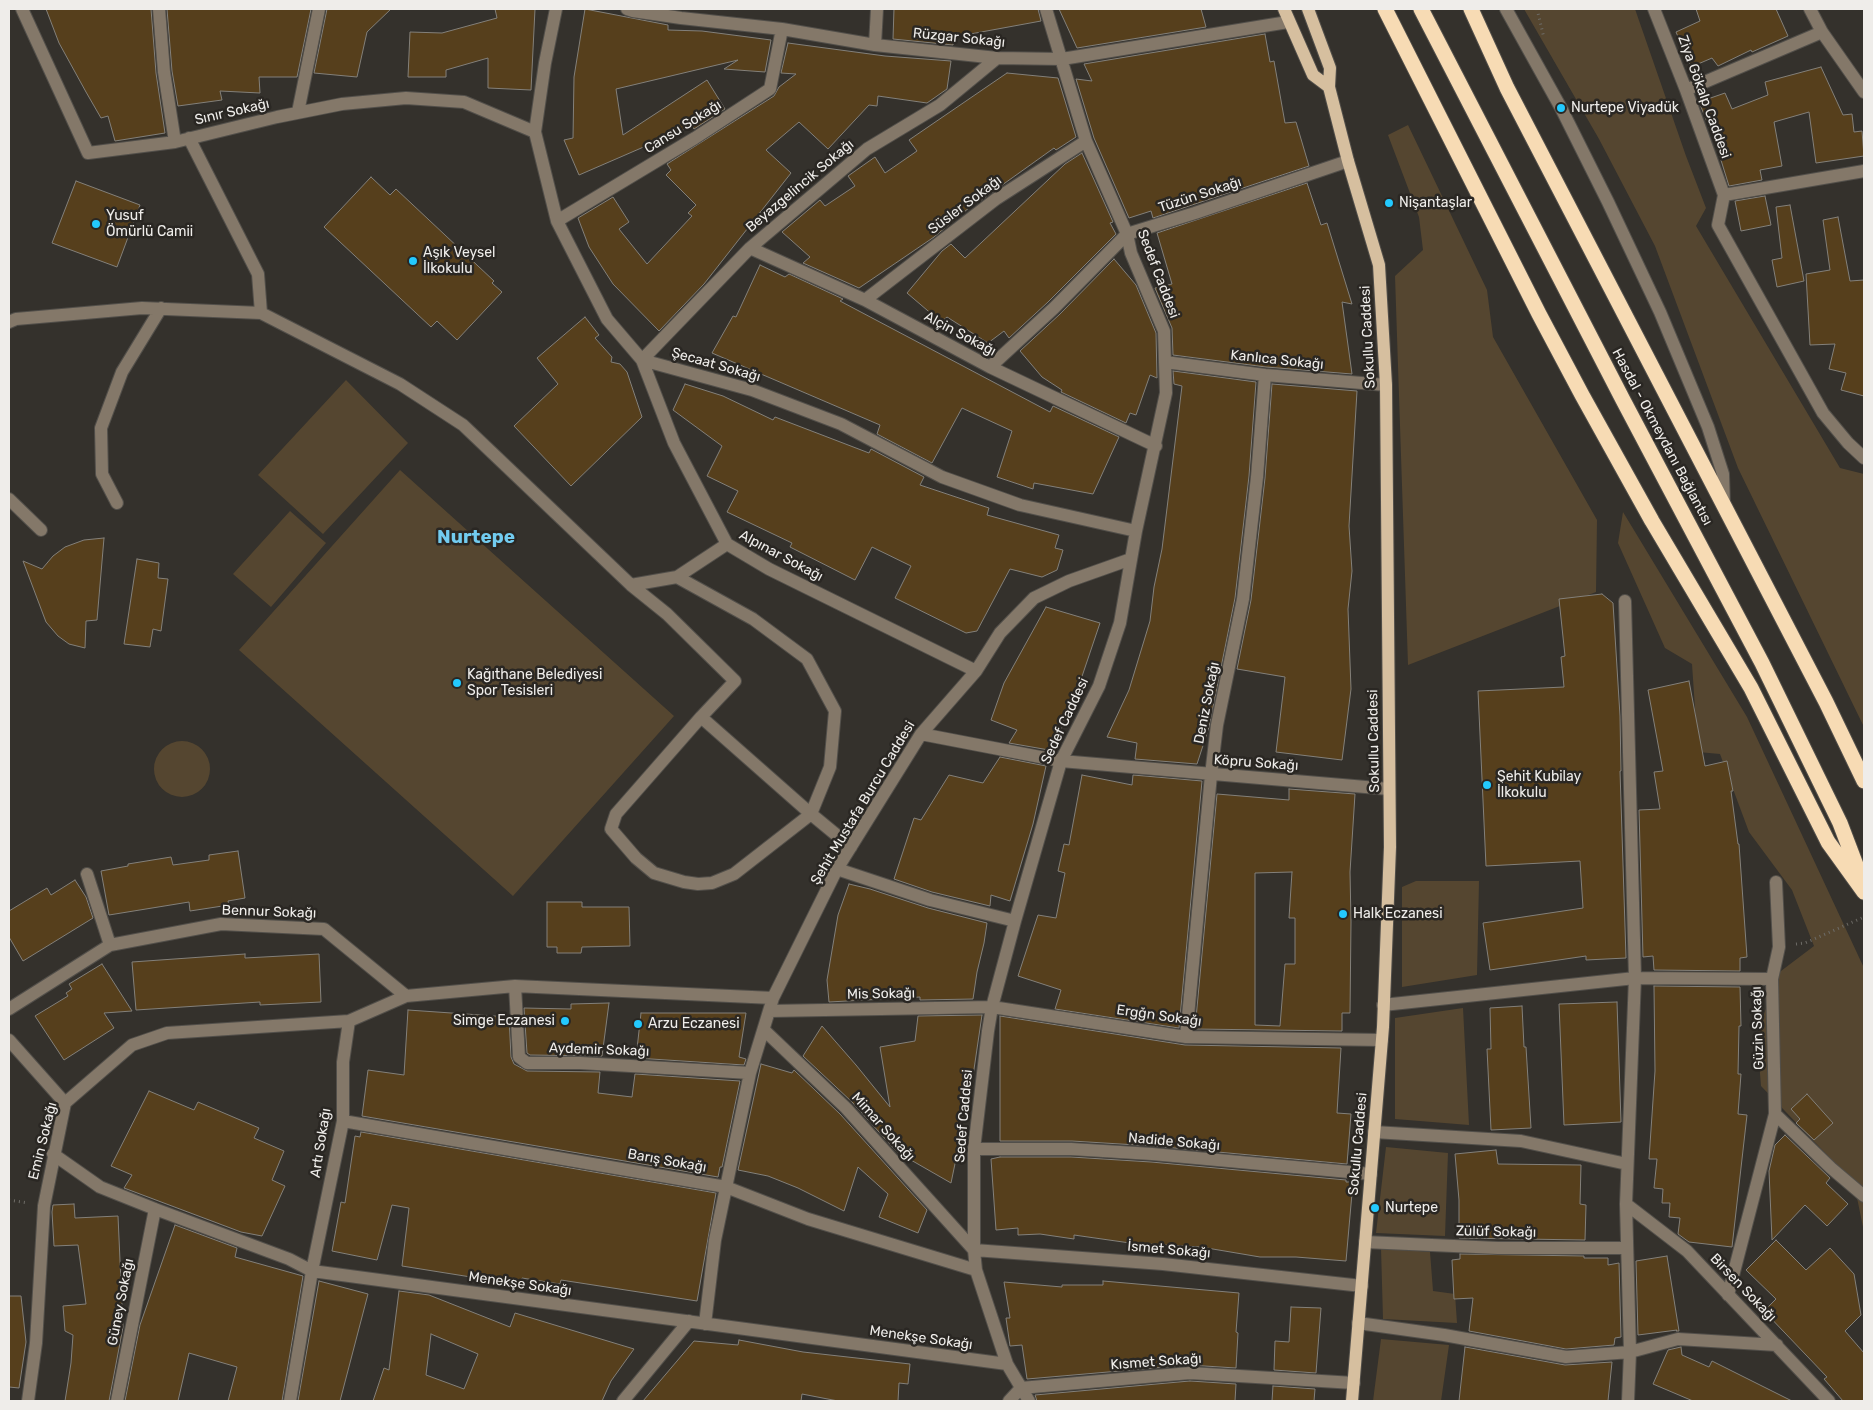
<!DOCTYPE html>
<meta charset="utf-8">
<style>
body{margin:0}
#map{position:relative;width:1873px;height:1410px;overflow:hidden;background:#34312c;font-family:Rubik,sans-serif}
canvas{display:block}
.frame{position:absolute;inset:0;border:10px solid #efedea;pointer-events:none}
</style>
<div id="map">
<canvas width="1873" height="1410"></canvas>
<div class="frame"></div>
</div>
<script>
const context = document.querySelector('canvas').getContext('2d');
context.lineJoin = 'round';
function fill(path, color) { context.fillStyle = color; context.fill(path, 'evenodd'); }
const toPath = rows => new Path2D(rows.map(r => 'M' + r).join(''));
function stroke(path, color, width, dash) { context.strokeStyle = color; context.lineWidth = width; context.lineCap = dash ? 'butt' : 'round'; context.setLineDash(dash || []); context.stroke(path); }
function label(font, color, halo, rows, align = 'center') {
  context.font = font + ' Rubik,sans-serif'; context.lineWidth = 5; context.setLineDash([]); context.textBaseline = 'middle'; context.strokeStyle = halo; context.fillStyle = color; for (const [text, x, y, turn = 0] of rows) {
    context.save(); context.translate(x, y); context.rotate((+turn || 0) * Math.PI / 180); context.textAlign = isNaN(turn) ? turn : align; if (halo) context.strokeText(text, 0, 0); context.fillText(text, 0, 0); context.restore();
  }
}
const green = toPath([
 [1524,9,1635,9,1686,156,1706,208,1696,226,1840,468,1864,474,1864,727,1738,468,1655,246,1599,139],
 [1408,125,1487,290,1493,337,1597,520,1596,592,1408,665,1395,276,1423,250,1419,217,1388,135],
 [346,380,408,443,323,534,258,475],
 [400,470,674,716,513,896,239,650],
 [290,511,326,543,271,607,233,574],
 [1623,512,1747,717,1864,968,1864,1232,1854,1183,1761,1086,1757,1036,1777,974,1814,946,1792,890,1749,832,1720,754,1698,752,1692,664,1665,648,1618,543],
 '154 769a28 28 0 1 1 56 0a28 28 0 1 1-56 0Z',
 [1416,881,1479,881,1477,975,1402,987,1402,887],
 [1463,1008,1469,1125,1395,1119,1395,1018],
 [1386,1147,1448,1153,1445,1236,1376,1233],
 [1381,1248,1430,1252,1433,1291,1455,1294,1457,1323,1383,1319],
 [1381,1339,1449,1345,1441,1401,1373,1401]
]);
const building = toPath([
 [46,9,151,9,156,73,165,133,115,141,108,116,101,118,86,92,59,43,46,9],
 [167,9,311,9,297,77,259,77,260,93,220,91,222,100,178,106,172,71,167,9],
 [327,9,391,9,367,32,357,77,314,73,327,9],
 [495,9,535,9,531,90,488,88,488,58,446,70,446,77,408,77,410,32,442,33,497,18,495,9],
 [585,9,668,25,668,30,702,31,771,40,765,72,724,69,738,60,616,89,623,135,707,80,725,109,694,129,692,126,579,175,564,140,573,138,574,77,585,9],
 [894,9,1038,9,1041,21,954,37,953,45,893,39,894,9],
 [1059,9,1201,9,1206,27,1077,48,1059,9],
 [1696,9,1776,9,1788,36,1752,52,1751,50,1718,66,1712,58,1691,67,1676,32,1700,21,1696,9],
 [1265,34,1270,62,1274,61,1285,123,1296,122,1309,166,1153,218,1151,211,1129,218,1094,138,1076,79,1092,81,1084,64,1265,34],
 [788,43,885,56,951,61,947,89,927,103,878,96,877,106,869,105,828,149,799,122,766,150,791,173,704,284,659,331,613,284,589,247,578,218,613,197,629,222,619,229,647,264,692,216,688,213,696,205,666,175,671,170,667,164,774,96,779,87,796,74,781,73,788,43],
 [1821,67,1843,115,1852,114,1854,132,1862,131,1864,156,1816,163,1809,112,1774,122,1782,166,1760,170,1762,180,1729,186,1716,144,1699,102,1725,93,1732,109,1768,95,1765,82,1821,67],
 [1007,73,1058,78,1076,137,1056,150,1054,148,977,203,976,202,934,237,859,288,803,263,810,257,782,232,820,200,825,206,855,186,848,176,875,157,885,173,917,151,909,140,1007,73],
 [1082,153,1113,222,1110,223,1116,234,1048,302,1009,338,1004,331,988,343,947,317,941,322,907,293,942,251,951,244,965,258,1065,164,1082,153],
 [371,177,390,195,396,189,494,281,492,283,502,292,457,340,437,321,431,327,324,227,371,177],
 [76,181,140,205,117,267,52,243,76,181],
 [1307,183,1321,225,1327,223,1352,304,1342,302,1352,374,1266,367,1173,355,1172,328,1155,288,1172,284,1157,233,1307,183],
 [1765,196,1771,225,1741,231,1735,201,1765,196],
 [1790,205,1804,281,1777,287,1772,260,1782,258,1776,207,1790,205],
 [1838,217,1850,281,1864,280,1864,396,1841,390,1846,373,1829,369,1835,344,1810,345,1806,274,1830,270,1823,220,1838,217],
 [1114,259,1136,285,1156,333,1157,378,1150,375,1136,415,1130,413,1126,423,1061,392,1062,390,1042,377,1020,351,1060,314,1114,259],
 [760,265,785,277,789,274,843,299,840,301,1050,412,1053,406,1119,437,1093,494,1034,483,1033,489,997,477,1012,431,962,408,932,463,877,434,880,425,712,353,733,316,736,317,760,265],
 [585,317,599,335,595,338,612,357,611,362,620,364,627,372,642,417,571,486,514,426,558,384,537,358,585,317],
 [1173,371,1256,382,1249,476,1235,598,1209,727,1197,764,1135,759,1137,743,1107,737,1129,690,1150,621,1154,587,1162,549,1182,386,1174,384,1173,371],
 [685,384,723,396,773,420,775,417,869,453,871,449,924,477,920,485,989,508,987,515,1059,535,1055,548,1063,550,1057,570,1042,577,1010,569,977,631,966,633,895,598,911,566,872,547,855,580,790,547,792,543,727,512,738,491,707,476,722,446,673,410,685,384],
 [1272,384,1357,391,1349,526,1352,571,1348,609,1351,689,1342,760,1276,752,1285,677,1237,669,1251,600,1265,478,1272,384],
 [104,538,97,620,86,621,85,648,69,644,58,636,46,622,23,561,42,569,53,556,65,547,84,540,104,538],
 [137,559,159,563,158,578,168,579,161,631,153,629,150,647,124,644,137,559],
 [1602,594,1613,603,1620,716,1621,771,1620,771,1626,958,1586,960,1586,956,1490,970,1483,923,1583,908,1580,861,1486,866,1478,691,1564,687,1561,657,1565,656,1559,599,1602,594],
 [1046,607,1100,623,1072,706,1070,710,1067,709,1057,744,1051,742,1049,750,1009,743,1017,730,991,720,1004,683,1046,607],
 [1689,681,1705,766,1727,761,1733,791,1731,791,1738,844,1739,844,1747,957,1740,958,1740,971,1654,970,1653,956,1643,957,1639,810,1660,809,1654,772,1663,771,1648,690,1689,681],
 [1000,757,1046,766,1033,824,1010,901,991,895,990,906,932,892,894,879,914,818,921,820,949,775,983,783,1000,757],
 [1082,775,1132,785,1133,775,1202,781,1179,1028,1055,1009,1061,990,1018,976,1038,915,1056,918,1065,873,1058,871,1064,844,1069,845,1082,775],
 [1289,789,1355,794,1350,872,1351,922,1350,1013,1342,1013,1342,1031,1195,1029,1217,794,1289,800,1289,789],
 [1292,872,1289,918,1295,918,1295,964,1285,964,1280,1026,1255,1025,1255,873,1292,872],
 [238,851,245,898,228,901,229,905,190,911,189,902,109,915,101,871,128,866,128,864,171,857,173,865,209,860,209,855,238,851],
 [75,880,86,897,93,918,23,961,9,937,9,911,47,888,51,895,75,880],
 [849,884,870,889,928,908,987,923,984,943,977,972,973,999,920,1000,920,997,829,1002,827,980,838,915,849,884],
 [547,902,582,902,582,907,629,907,630,946,582,947,581,953,557,953,557,947,547,947,547,902],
 [245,954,245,958,319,954,321,1002,260,1005,260,1002,136,1010,132,962,245,954],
 [102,964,132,1011,104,1013,114,1028,64,1060,35,1016,68,996,66,993,72,989,69,984,102,964],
 [1654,986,1740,987,1741,1026,1739,1026,1738,1074,1741,1074,1738,1114,1747,1115,1732,1247,1689,1242,1678,1234,1680,1218,1669,1217,1670,1203,1662,1203,1663,1189,1654,1188,1657,1159,1649,1159,1655,1071,1654,986],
 [1617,1002,1621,1122,1564,1125,1559,1004,1617,1002],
 [609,1003,602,1056,530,1055,527,1053,524,1008,571,1009,571,1004,609,1003],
 [1522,1006,1524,1047,1526,1047,1531,1128,1491,1130,1487,1049,1491,1049,1490,1008,1522,1006],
 [408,1010,509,1017,511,1057,514,1064,527,1071,600,1072,598,1093,632,1097,635,1074,740,1081,722,1167,720,1167,718,1177,362,1116,368,1070,404,1075,408,1010],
 [641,1013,746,1013,739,1057,746,1059,744,1065,636,1058,641,1013],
 [982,1015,973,1076,966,1074,961,1125,963,1125,951,1183,897,1152,852,1102,803,1056,822,1026,856,1065,890,1107,880,1047,915,1041,918,1016,982,1015],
 [1000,1016,1185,1045,1341,1048,1337,1113,1351,1114,1347,1164,1153,1146,1072,1141,1000,1141,1000,1016],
 [761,1064,792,1073,794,1070,840,1114,927,1210,918,1233,879,1217,888,1194,858,1167,844,1211,798,1188,768,1176,738,1170,761,1064],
 [149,1091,194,1110,198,1102,259,1128,254,1138,284,1151,272,1180,285,1186,262,1236,241,1232,124,1188,132,1175,111,1166,149,1091],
 [1807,1094,1833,1123,1814,1140,1796,1123,1800,1119,1791,1109,1807,1094],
 [361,1132,716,1193,697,1301,561,1280,560,1284,522,1278,521,1285,402,1266,409,1208,392,1205,377,1260,332,1251,341,1202,345,1203,355,1136,360,1137,361,1132],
 [1785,1135,1830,1178,1826,1183,1848,1204,1827,1226,1805,1205,1772,1240,1769,1171,1775,1145,1785,1135],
 [1496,1150,1498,1164,1581,1165,1580,1204,1586,1205,1585,1240,1459,1238,1459,1200,1455,1154,1496,1150],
 [1000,1157,1071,1157,1151,1162,1346,1180,1346,1182,1353,1182,1346,1261,1296,1257,1260,1257,1201,1247,1130,1243,1074,1235,1074,1239,1040,1234,1018,1235,1018,1228,996,1230,991,1159,1000,1157],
 [74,1204,75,1218,118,1216,123,1327,109,1401,65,1401,71,1363,73,1335,65,1331,63,1306,86,1304,78,1245,54,1246,52,1212,53,1205,74,1204],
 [175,1225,237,1248,235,1257,303,1276,282,1401,228,1401,237,1367,189,1353,178,1401,125,1401,140,1325,175,1225],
 [1776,1240,1806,1270,1830,1248,1854,1274,1861,1315,1845,1331,1864,1353,1864,1401,1843,1401,1824,1379,1827,1377,1764,1311,1776,1299,1746,1270,1776,1240],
 [1460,1254,1584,1256,1584,1258,1608,1258,1608,1265,1619,1263,1621,1337,1615,1338,1614,1345,1566,1349,1469,1331,1473,1298,1454,1299,1452,1260,1460,1259,1460,1254],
 [1667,1256,1679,1331,1676,1331,1677,1330,1638,1335,1636,1261,1667,1256],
 [319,1281,368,1294,340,1401,298,1401,319,1281],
 [1103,1281,1239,1293,1236,1332,1238,1333,1236,1368,1189,1365,1027,1379,1022,1345,1010,1346,1006,1318,1010,1318,1004,1282,1062,1287,1062,1285,1103,1285,1103,1281],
 [399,1291,429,1295,510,1327,515,1313,634,1349,611,1381,602,1401,373,1401,384,1368,389,1370,399,1291],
 [431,1334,478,1354,464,1389,426,1375,431,1334],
 [9,1296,21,1296,26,1342,19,1388,9,1387,9,1296],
 [1291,1307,1321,1308,1316,1373,1274,1370,1275,1341,1289,1342,1291,1307],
 [739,1340,803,1352,910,1364,908,1384,899,1383,898,1401,838,1401,802,1394,801,1401,643,1401,694,1341,738,1345,739,1340],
 [1465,1347,1565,1365,1612,1362,1608,1401,1459,1401,1465,1347],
 [1681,1347,1682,1355,1709,1367,1712,1361,1792,1401,1693,1401,1653,1384,1668,1350,1681,1347],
 [1190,1381,1236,1384,1235,1401,1037,1401,1035,1395,1190,1381],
 [1273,1386,1315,1389,1314,1401,1272,1401,1273,1386]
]);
const path = toPath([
 [1537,9,1544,38],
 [1796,944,1805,943,1864,917],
 [9,1200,28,1203]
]);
const minor = toPath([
 [22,9,88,153,175,142,277,117,342,104,406,98,464,102,535,132],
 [159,9,164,72,175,142],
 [556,9,545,63,535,132,557,221,607,319,642,360,752,390,841,424,942,477,1020,505,1136,531],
 [627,9,633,11,681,18,782,29,875,45,997,58,1062,59,1288,22],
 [1506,9,1561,108,1608,202,1660,312,1708,427,1723,474,1724,505],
 [1654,9,1686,90,1724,195],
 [1810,9,1822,32,1864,92],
 [875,45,877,9],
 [1686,90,1822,32],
 [298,112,319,9],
 [189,138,258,274,261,313],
 [1724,195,1718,225,1823,413,1848,443,1864,458],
 [1724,195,1864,171],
 [557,221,695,138,770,89,782,29],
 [750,248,865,300,990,367,1156,446],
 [865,300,996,199,1086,141],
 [9,322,16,319,142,308,261,313,400,384,463,425,631,585,677,577,727,544],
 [642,360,674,443,727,544,769,569,976,671],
 [642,360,750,248,867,149,940,105,997,58],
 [1165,362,1265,375,1386,385],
 [990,367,1054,308,1127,234,1195,213,1348,161],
 [9,499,41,530],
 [117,503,102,474,101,428,122,372,161,308],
 [677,577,753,619,807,659,835,711,830,767,811,814,851,847],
 [631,585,667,614,735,681,701,717,811,814,734,874,712,883,698,884,684,882,654,873,636,858,611,829,616,814,701,717],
 [1625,601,1635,978,1626,1204,1630,1352,1628,1401],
 [921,734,1061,761,1389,789],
 [837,869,930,900,1015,921],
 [87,874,110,945],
 [515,986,519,1057,527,1063,580,1063,750,1073],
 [1383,1005,1635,978,1772,979],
 [9,1009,110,945,221,924,324,929,406,996],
 [769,1011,992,1007,1186,1037,1382,1040],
 [764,1030,846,1108,974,1250,1163,1264,1362,1286],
 [1186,1037,1211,775,1217,725,1243,599,1257,477,1265,375],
 [9,1040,65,1103],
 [1775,1114,1831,1168,1864,1196],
 [343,1121,726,1187,808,1219,976,1270],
 [1374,1132,1521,1141,1627,1164],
 [974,1149,1071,1149,1152,1154,1371,1174],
 [53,1154,100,1187,155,1209,289,1259,312,1271,1007,1364],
 [1626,1204,1687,1251,1829,1401],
 [1365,1242,1498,1248,1627,1248],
 [1728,1295,1775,1114,1772,979,1779,947,1776,882],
 [1358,1323,1444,1335,1566,1357,1630,1352,1678,1339,1777,1345],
 [705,1324,715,1240,750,1073,773,998,837,869,921,734,976,671,1000,633,1034,598,1069,581,1131,559],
 [28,1401,36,1343,44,1206,65,1103,132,1045,167,1033,349,1021],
 [117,1401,155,1209],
 [290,1401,312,1271,343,1121,343,1062,349,1021,406,996,515,986,773,998],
 [623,1401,689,1321],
 [1009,1401,1021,1388,1190,1373,1354,1383],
 [1029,1401,1007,1364,976,1270,974,1250,974,1149,988,1031,992,1007,1015,921,1061,761,1099,686,1120,623,1136,531,1166,393,1164,331,1131,253,1127,234,1086,141,1046,9]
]);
const major = toPath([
 [1284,9,1313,75,1329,87],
 [1308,9,1330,68,1329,87,1348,161,1379,265,1386,385,1390,847,1383,1027,1352,1401]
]);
const highway = toPath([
 [1385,9,1539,314,1582,395,1652,521,1751,688,1828,842,1864,892],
 [1421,9,1623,400,1762,663,1840,823,1864,886],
 [1471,9,1507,88,1826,702,1864,781]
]);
const markers = [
 [1561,108,5,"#23c9fe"],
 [1389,203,5,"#23c9fe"],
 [96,224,5,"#23c9fe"],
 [413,261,5,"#23c9fe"],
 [457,683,5,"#23c9fe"],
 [1487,785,5,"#23c9fe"],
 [1343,914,5,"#23c9fe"],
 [565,1021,5,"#23c9fe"],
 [638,1024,5,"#23c9fe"],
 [1375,1208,5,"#23c9fe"]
];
const streetNames = [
 ["Rüzgar Sokağı",959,38,6],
 ["Ziya Gökalp Caddesi",1704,97,70],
 ["Sınır Sokağı",232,112,-13],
 ["Cansu Sokağı",683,127,-32],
 ["Beyazgelincik Sokağı",800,186,-40],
 ["Tüzün Sokağı",1200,195,-18],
 ["Süsler Sokağı",965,205,-37],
 ["Sedef Caddesi",1158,274,69],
 ["Alçin Sokağı",960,334,28],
 ["Sokullu Caddesi",1368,337,-93],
 ["Kanlıca Sokağı",1277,360,6],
 ["Şecaat Sokağı",716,365,16],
 ["Hasdal - Okmeydanı Bağlantısı",1662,437,62],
 ["Alpınar Sokağı",781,556,28],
 ["Deniz Sokağı",1207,703,-79],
 ["Sedef Caddesi",1065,721,-65],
 ["Sokullu Caddesi",1374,741,-91],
 ["Köpru Sokağı",1256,763,4],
 ["Şehit Mustafa Burcu Caddesi",863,803,-59],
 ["Bennur Sokağı",269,912,2],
 ["Mis Sokağı",881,994,-1],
 ["Ergğn Sokağı",1159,1016,8],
 ["Güzin Sokağı",1758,1028,-92],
 ["Aydemir Sokağı",599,1050,2],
 ["Sedef Caddesi",964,1116,-85],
 ["Mimar Sokağı",883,1127,48],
 ["Emin Sokağı",43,1141,-76],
 ["Nadide Sokağı",1174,1142,5],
 ["Artı Sokağı",321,1143,-81],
 ["Sokullu Caddesi",1358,1144,-85],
 ["Barış Sokağı",667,1161,10],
 ["Zülüf Sokağı",1496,1232,1],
 ["İsmet Sokağı",1169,1250,5],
 ["Menekşe Sokağı",520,1284,8],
 ["Birsen Sokağı",1743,1288,46],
 ["Güney Sokağı",121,1302,-79],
 ["Menekşe Sokağı",921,1338,8],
 ["Kısmet Sokağı",1156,1362,-4]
];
const poiNames = [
 ["Nurtepe Viyadük",1571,108],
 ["Nişantaşlar",1399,203],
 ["Yusuf",106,216],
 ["Ömürlü Camii",106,232],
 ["Aşık Veysel",423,253],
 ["İlkokulu",423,269],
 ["Kağıthane Belediyesi",467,675],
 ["Spor Tesisleri",467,691],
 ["Şehit Kubilay",1497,777],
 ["İlkokulu",1497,793],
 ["Halk Eczanesi",1353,914],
 ["Simge Eczanesi",555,1021,"right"],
 ["Arzu Eczanesi",648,1024],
 ["Nurtepe",1385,1208]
];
const districtNames = [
 ["Nurtepe",476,538]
];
fill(green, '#554630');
fill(building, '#563f1c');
stroke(building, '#83807a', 1);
stroke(minor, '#524f4a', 14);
stroke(major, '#524f4a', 14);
stroke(highway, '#524f4a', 17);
stroke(path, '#6d6b66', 3, [1, 4]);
stroke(minor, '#847869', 12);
stroke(major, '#d6bf9f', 12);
stroke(highway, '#f7dbb4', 15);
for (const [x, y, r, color] of markers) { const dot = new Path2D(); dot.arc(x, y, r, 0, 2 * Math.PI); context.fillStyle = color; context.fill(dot); stroke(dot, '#2a2723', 2); }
label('14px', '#efedea', '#2a2723', streetNames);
label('14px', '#efedea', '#2a2723', poiNames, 'left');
label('bold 19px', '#72ccf0', '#2a2723', districtNames);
</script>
